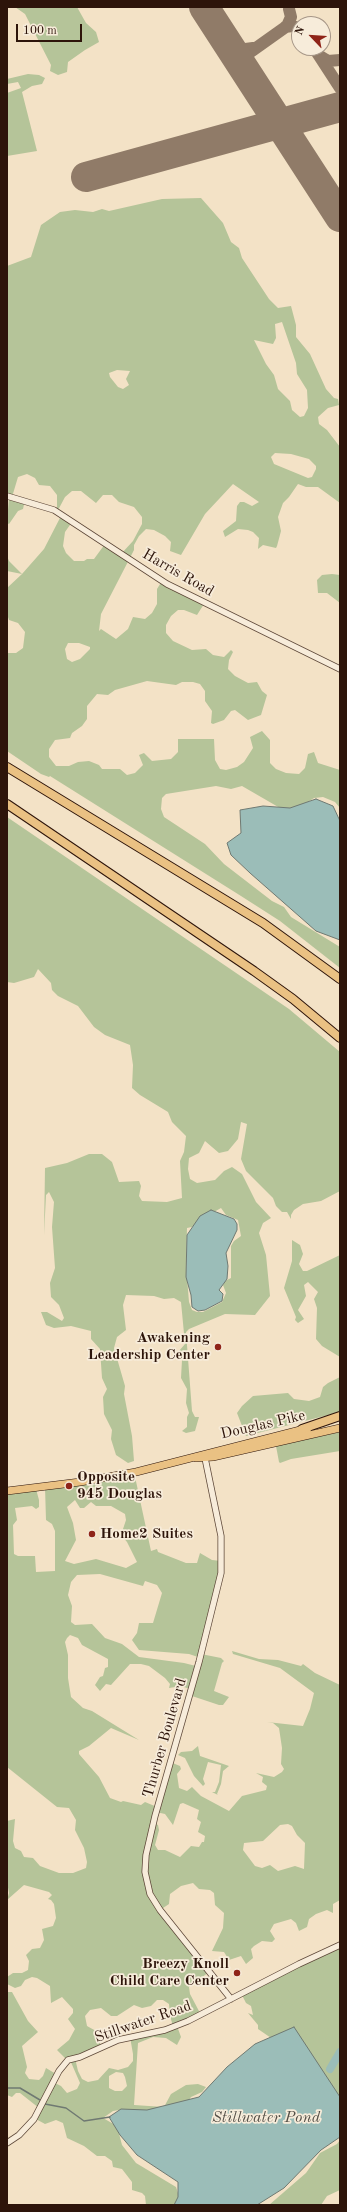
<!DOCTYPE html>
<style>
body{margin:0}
#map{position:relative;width:347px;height:2212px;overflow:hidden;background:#f3e2c6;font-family:"Old Standard TT",serif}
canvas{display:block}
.frame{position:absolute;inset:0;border:8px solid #2d140a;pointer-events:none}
.north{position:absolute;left:291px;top:16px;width:40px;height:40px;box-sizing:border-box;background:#f7ecda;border:1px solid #a69687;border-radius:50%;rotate:295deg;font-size:11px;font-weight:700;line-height:16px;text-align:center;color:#2d140a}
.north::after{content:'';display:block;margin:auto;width:14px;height:18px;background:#8f2418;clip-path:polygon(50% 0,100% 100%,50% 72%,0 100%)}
.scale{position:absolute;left:16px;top:24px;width:66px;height:18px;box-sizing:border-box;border:2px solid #2d140a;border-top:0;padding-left:5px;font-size:12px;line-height:14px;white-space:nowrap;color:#2d140a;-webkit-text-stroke:3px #f7ecda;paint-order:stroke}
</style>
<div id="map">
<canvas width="347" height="2212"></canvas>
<div class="frame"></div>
<div class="north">N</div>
<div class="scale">100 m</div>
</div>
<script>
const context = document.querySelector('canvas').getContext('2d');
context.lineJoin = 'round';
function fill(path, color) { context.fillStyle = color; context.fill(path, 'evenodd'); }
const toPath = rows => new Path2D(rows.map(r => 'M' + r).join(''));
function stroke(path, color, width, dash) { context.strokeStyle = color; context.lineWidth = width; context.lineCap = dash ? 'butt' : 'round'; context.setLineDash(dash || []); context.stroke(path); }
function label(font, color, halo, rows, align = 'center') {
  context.font = font + ' "Old Standard TT",serif'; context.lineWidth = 3.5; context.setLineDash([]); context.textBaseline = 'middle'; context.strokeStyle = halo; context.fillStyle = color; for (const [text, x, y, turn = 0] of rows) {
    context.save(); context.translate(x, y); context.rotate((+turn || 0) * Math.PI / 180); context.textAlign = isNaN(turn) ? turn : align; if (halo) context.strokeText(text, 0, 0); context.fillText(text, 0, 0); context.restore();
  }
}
const green = toPath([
 [15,7,77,7,86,23,96,32,99,42,85,50,68,62,67,72,58,75,50,71,51,65,25,14],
 [28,74,39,75,45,78,42,84,32,86,22,92,37,151,7,156,7,93,21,88,18,82,7,84,7,79],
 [201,198,223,223,231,242,239,248,242,258,269,299,278,308,291,306,296,325,296,337,310,354,326,389,334,398,338,399,339,405,328,408,318,417,319,424,327,430,340,447,340,503,318,487,306,487,298,484,289,497,283,503,278,517,281,531,277,546,276,548,263,545,258,549,259,538,253,532,248,530,238,529,225,537,223,531,236,521,237,506,240,502,244,502,252,506,259,502,233,484,205,514,181,555,170,551,171,542,165,536,154,530,146,529,139,536,134,545,134,550,101,614,99,631,101,629,116,639,128,629,133,617,145,619,152,613,157,604,157,589,162,581,204,604,197,615,184,610,178,610,171,616,166,625,166,633,173,641,192,650,206,649,213,655,224,657,231,650,233,652,229,660,228,669,235,676,248,683,257,682,262,691,267,695,261,715,248,720,235,710,231,711,224,720,213,724,211,723,212,711,205,701,205,691,200,684,193,682,182,682,176,685,147,681,115,690,108,695,97,694,87,706,87,719,82,726,72,733,70,738,55,740,49,749,49,757,56,766,69,766,78,762,89,761,99,765,102,769,120,769,127,775,135,773,143,765,139,755,144,753,152,761,171,759,178,752,178,739,214,739,215,760,220,769,226,770,237,767,244,762,253,748,250,737,262,731,270,740,270,763,276,769,286,773,299,774,305,768,308,754,314,752,318,763,340,770,340,808,335,802,323,797,314,798,299,808,289,808,282,812,280,808,242,786,231,789,216,786,166,794,162,798,161,809,164,817,205,844,224,864,272,901,284,907,291,917,340,947,340,968,280,921,241,896,50,776,49,777,41,774,7,751,7,653,16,653,23,648,25,632,18,623,9,620,7,614,7,588,22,574,7,571,7,556,9,561,22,574,44,549,61,516,72,522,65,532,63,546,66,553,74,561,84,561,87,559,94,559,105,544,121,554,133,541,142,524,142,517,134,507,119,502,112,495,103,495,96,503,81,491,72,491,65,497,57,512,57,495,50,486,39,485,35,478,27,474,18,477,12,497,25,500,23,509,18,511,9,524,7,523,9,497,7,496,7,266,31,257,41,225,60,212,75,210,93,212,102,209,109,211,162,199],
 [282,322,296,363,297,374,307,390,308,408,304,416,300,417,292,410,290,401,278,389,274,375,266,364,254,340,273,344,276,338,275,324],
 [117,370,130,371,126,379,129,385,123,389,118,387,110,377,109,373],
 [275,453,291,454,309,459,316,466,316,469,312,477,308,478,274,464,271,457],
 [68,643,79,643,90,647,90,649,80,659,72,662,67,659,65,649],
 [332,574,340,575,340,603,327,593,318,593,317,580,322,575],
 [7,817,289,1009,340,1052,340,1191,321,1201,303,1204,294,1210,291,1215,291,1219,287,1212,282,1212,276,1206,273,1198,246,1171,241,1159,247,1124,241,1122,238,1139,228,1151,219,1153,205,1141,199,1153,189,1158,188,1169,190,1179,197,1183,215,1180,224,1171,232,1167,242,1174,256,1202,271,1218,263,1223,259,1233,266,1255,270,1296,255,1315,225,1314,189,1329,186,1332,192,1411,195,1417,199,1417,195,1431,186,1433,182,1431,187,1427,187,1417,189,1413,186,1403,187,1389,181,1378,182,1360,179,1351,185,1344,181,1302,174,1298,164,1299,154,1296,126,1295,123,1305,126,1330,117,1337,114,1348,125,1386,124,1394,132,1436,134,1461,128,1463,116,1455,111,1439,112,1430,104,1414,103,1397,107,1389,102,1378,100,1349,91,1339,91,1331,71,1326,54,1328,46,1325,41,1312,47,1312,62,1321,64,1318,59,1305,51,1297,50,1283,55,1268,52,1227,54,1202,49,1192,46,1195,44,1235,45,1168,67,1163,89,1154,102,1154,112,1162,119,1182,139,1181,141,1186,139,1196,142,1201,167,1202,182,1198,180,1161,184,1152,186,1136,172,1122,168,1112,140,1095,132,1088,133,1065,130,1045,105,1035,94,1027,78,1006,58,996,52,990,51,983,38,969,34,977,14,983,7,982],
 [221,1208,226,1215,238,1220,241,1236,234,1241,231,1246,231,1278,225,1281,223,1285,226,1293,222,1302,203,1312,197,1312,192,1310,189,1302,186,1266,187,1228,192,1227,198,1221],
 [292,1240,300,1245,303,1254,299,1264,303,1271,307,1271,340,1255,340,1357,322,1346,316,1339,317,1308,314,1299,318,1292,308,1282,304,1285,306,1296,298,1310,304,1319,298,1323,295,1320,296,1317,284,1288,292,1261],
 [340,1377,340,1412,246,1436,237,1413,242,1406,253,1396,288,1393,294,1399,309,1401,320,1397,323,1387,328,1383],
 [340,1432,340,1451,291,1459,280,1463,279,1462,276,1446],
 [134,1472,151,1551,157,1549,158,1552,186,1563,197,1563,200,1553,212,1560,221,1561,201,1654,221,1658,224,1661,222,1663,214,1691,229,1697,223,1705,219,1705,189,1695,190,1689,181,1686,169,1688,170,1684,165,1678,149,1666,141,1664,130,1664,111,1685,106,1684,100,1691,95,1685,100,1677,103,1676,105,1668,108,1667,108,1659,82,1645,78,1638,70,1635,67,1638,65,1642,68,1655,68,1678,71,1697,83,1708,92,1711,139,1740,111,1728,89,1746,79,1751,79,1754,99,1777,110,1798,121,1802,123,1801,141,1805,145,1802,157,1807,170,1762,180,1766,181,1769,177,1774,179,1788,187,1791,192,1787,201,1796,229,1811,242,1796,266,1790,267,1786,262,1782,263,1777,256,1773,274,1777,282,1772,284,1769,281,1764,282,1748,279,1728,273,1723,267,1722,303,1726,310,1709,314,1693,280,1668,233,1654,232,1651,259,1659,278,1660,301,1666,303,1664,315,1673,340,1685,340,1900,333,1904,333,1913,327,1910,316,1914,309,1919,307,1927,299,1931,296,1923,291,1919,274,1924,270,1931,275,1939,272,1942,262,1941,254,1946,251,1949,253,1958,246,1964,241,1956,229,1960,224,1952,212,1951,223,1928,224,1913,215,1905,214,1893,210,1890,199,1889,193,1883,181,1886,170,1894,169,1904,160,1910,209,1972,189,1987,190,1994,200,2013,177,2026,181,2037,177,2045,166,2038,153,2037,138,2043,134,2105,164,2107,171,2094,186,2085,198,2084,206,2087,202,2092,191,2097,186,2105,161,2114,119,2110,113,2111,103,2118,117,2126,122,2145,136,2163,176,2187,179,2196,174,2205,146,2205,145,2196,142,2193,132,2190,132,2182,122,2169,113,2167,112,2161,105,2156,97,2156,84,2146,67,2138,63,2123,56,2120,45,2124,34,2118,39,2108,20,2093,16,2093,12,2097,7,2095,7,1992,12,1992,28,2021,38,2032,22,2046,27,2067,25,2073,29,2079,39,2080,43,2076,46,2068,56,2074,53,2082,61,2086,67,2093,77,2089,80,2083,70,2060,67,2060,57,2050,69,2040,75,2029,68,2019,73,2013,73,2009,62,1997,51,2003,50,1986,37,1978,32,1977,25,1980,21,1986,15,1988,7,1984,7,1977,13,1973,22,1973,28,1970,29,1961,26,1955,32,1949,40,1948,44,1940,42,1929,53,1926,56,1918,54,1904,51,1900,48,1899,52,1895,49,1892,24,1885,7,1900,9,1893,7,1882,7,1821,15,1819,13,1841,15,1848,21,1851,24,1857,33,1858,40,1866,59,1873,73,1873,86,1868,87,1862,84,1848,75,1830,76,1820,69,1808,57,1807,7,1767,7,1490,36,1489,39,1500,39,1507,36,1509,32,1506,15,1508,17,1520,13,1525,14,1554,18,1556,35,1556,36,1572,55,1571,55,1531,52,1524,46,1520,45,1487],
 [75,1500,80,1508,84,1508,91,1502,96,1506,111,1506,125,1514,126,1520,121,1535,127,1542,137,1562,126,1568,96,1559,74,1564,65,1561,76,1540,73,1523,67,1507],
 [100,1574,143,1586,145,1581,157,1585,162,1593,153,1623,139,1623,137,1633,132,1640,139,1650,189,1654,198,1657,196,1666,184,1663,139,1657,122,1644,105,1638,92,1624,75,1625,71,1622,72,1606,68,1595,71,1582,77,1575],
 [183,1803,199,1810,197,1819,201,1822,198,1832,205,1836,204,1842,202,1842,199,1847,191,1846,180,1857,165,1850,158,1850,155,1845,159,1830,158,1825,154,1823,156,1812,165,1814,173,1825,180,1804],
 [288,1824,292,1826,297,1835,305,1843,304,1869,295,1866,278,1871,270,1865,262,1868,255,1866,243,1850,244,1843,263,1841,280,1825],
 [157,2000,163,2000,169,2004,170,2016,173,2026,130,2037,133,2054,133,2061,128,2067,118,2070,109,2068,98,2080,88,2082,82,2079,78,2071,75,2058,101,2046,96,2031,87,2026,85,2016,90,2010,101,2008,111,2016,117,2016,134,2005,142,2008,151,2006],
 [116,2072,123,2073,125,2077,127,2086,122,2091,115,2091,109,2088,109,2076],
 [198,1746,200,1756,229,1766,223,1771,221,1784,217,1794,218,1795,212,1792,215,1792,219,1782,221,1765,208,1762,203,1779,205,1784,203,1786,194,1776,185,1758,178,1755,181,1752,192,1751],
 [340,1945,340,2097,274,2040,258,2029,258,2025,248,2013,253,2015,251,2006,246,2003,241,1993],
 [340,2140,340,2190,327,2196,321,2205,269,2205,306,2173,320,2153,337,2144]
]);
const water = toPath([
 [316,799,333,806,340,821,340,940,316,931,250,873,231,855,227,843,241,833,240,810,263,806,290,808,316,799],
 [211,1210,234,1219,237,1224,237,1230,226,1253,228,1266,227,1279,219,1290,223,1294,222,1301,205,1310,198,1311,192,1307,191,1295,186,1277,187,1235,200,1216,211,1210],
 [294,2027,340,2097,340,2137,321,2150,284,2188,257,2205,174,2205,178,2197,178,2182,137,2155,120,2135,109,2117,121,2109,147,2110,199,2097,227,2067,255,2044,294,2027]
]);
const stream = toPath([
 [7,2088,20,2088,40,2100],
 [45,2104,66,2108,84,2121,110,2117]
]);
const river = toPath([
 [330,2069,340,2052]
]);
const taxiway = toPath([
 [285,27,292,26,299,28],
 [226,42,238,50,253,48],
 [314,48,340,88],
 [320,56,328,61,340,60],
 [248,75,246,62,249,53,287,26,291,17,289,9],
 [333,109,340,104]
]);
const runway = toPath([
 [204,7,340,217],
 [86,177,340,107]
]);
const tertiary = toPath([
 [7,496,54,510,167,584,340,669],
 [205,1458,221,1536,221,1573,199,1662,155,1816,146,1855,145,1872,150,1894,160,1910,231,1999],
 [7,2143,19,2135,34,2119,59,2071,68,2060,80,2057,118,2040,165,2030,188,2021,299,1964,340,1945]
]);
const primary = toPath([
 [196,1458,213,1457,340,1428],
 [7,1491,80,1482,136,1472,308,1428]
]);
const motorway = toPath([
 [7,767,263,923,340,979],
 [7,804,254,971,293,999,340,1038],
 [302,1429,340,1416]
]);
const markers = [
 [218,1347,4,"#8f2418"],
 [69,1486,4,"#8f2418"],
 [92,1534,4,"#8f2418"],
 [237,1973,4,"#8f2418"]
];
const streetNames = [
 ["Harris Road",178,573,30],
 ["Douglas Pike",263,1425,-13],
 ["Thurber Boulevard",165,1738,-74],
 ["Stillwater Road",143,2022,-19]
];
const poiNames = [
 ["Awakening",210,1338],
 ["Leadership Center",210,1355],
 ["Opposite",77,1477,"left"],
 ["945 Douglas",77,1494,"left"],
 ["Home2 Suites",100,1534,"left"],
 ["Breezy Knoll",229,1964],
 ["Child Care Center",229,1981]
];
const waterNames = [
 ["Stillwater Pond",266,2118]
];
fill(green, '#b5c499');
fill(water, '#9bbdb8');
stroke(water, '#6f7972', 1);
stroke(stream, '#6f7972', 1.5);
stroke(river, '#9bbdb8', 8);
stroke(taxiway, '#907b68', 12);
stroke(runway, '#907b68', 30);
stroke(tertiary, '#5e4839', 7);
stroke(primary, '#2d140a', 8);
stroke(motorway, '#2d140a', 10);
stroke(tertiary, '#f7ecda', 5.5);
stroke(primary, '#eac183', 7);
stroke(motorway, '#eac183', 8);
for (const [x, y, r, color] of markers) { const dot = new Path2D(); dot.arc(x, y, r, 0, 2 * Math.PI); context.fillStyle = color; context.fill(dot); stroke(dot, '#f7ecda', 1.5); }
label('15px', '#2d140a', '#f7ecda', streetNames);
label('bold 15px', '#2d140a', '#f7ecda', poiNames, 'right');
label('italic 16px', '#544f47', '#f7ecda', waterNames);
</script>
